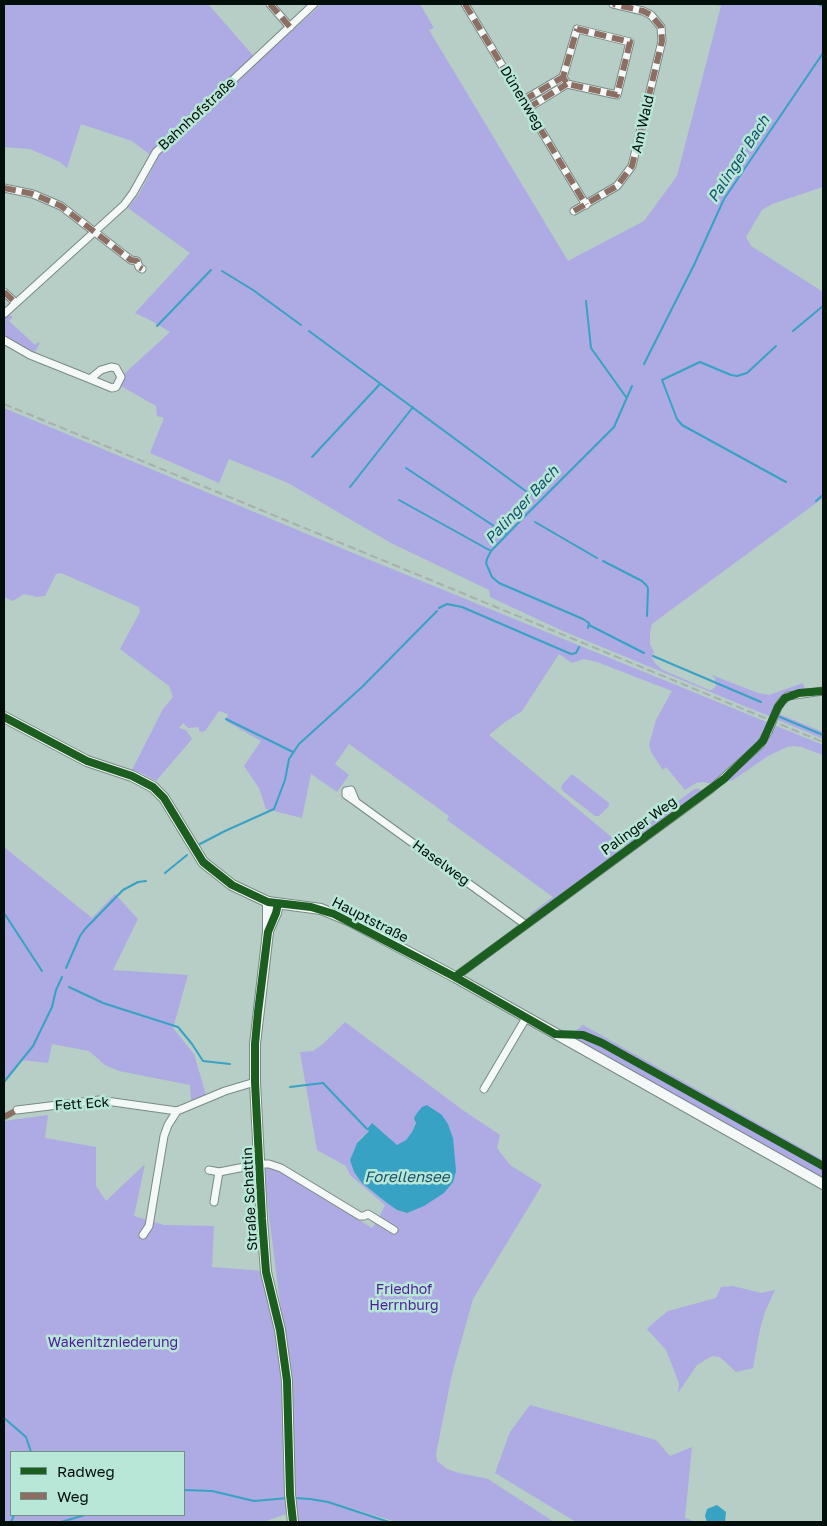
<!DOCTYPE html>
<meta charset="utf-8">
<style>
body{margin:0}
#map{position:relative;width:827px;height:1526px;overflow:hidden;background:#b6cec6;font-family:"Golos Text",sans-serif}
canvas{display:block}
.frame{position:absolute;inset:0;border:5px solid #010f0a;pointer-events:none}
.legend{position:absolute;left:10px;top:1451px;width:175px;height:65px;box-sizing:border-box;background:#b8e6d7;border:1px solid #6f9085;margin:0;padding:6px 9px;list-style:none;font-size:15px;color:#010f0a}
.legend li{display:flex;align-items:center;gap:10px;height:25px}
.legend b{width:25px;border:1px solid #6f9085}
</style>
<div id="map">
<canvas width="827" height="1526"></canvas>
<div class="frame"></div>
<ul class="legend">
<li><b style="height:6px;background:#1b5e20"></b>Radweg</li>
<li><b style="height:6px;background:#8d6e63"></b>Weg</li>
</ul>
</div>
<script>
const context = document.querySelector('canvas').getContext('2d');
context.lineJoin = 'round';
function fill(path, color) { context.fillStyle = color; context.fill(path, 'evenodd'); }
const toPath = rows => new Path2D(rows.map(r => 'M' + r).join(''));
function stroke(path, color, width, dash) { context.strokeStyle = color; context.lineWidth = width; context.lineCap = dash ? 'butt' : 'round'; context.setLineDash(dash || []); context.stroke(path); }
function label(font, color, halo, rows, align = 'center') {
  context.font = font + ' "Golos Text",sans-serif'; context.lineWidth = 5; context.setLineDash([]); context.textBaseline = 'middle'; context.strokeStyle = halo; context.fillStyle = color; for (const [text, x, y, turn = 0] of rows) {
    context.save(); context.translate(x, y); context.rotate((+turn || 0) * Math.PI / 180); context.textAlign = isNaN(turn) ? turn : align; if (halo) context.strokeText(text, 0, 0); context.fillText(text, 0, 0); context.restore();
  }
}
const green = toPath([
 [4,4,208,4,258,61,322,4,420,4,434,28,429,30,568,261,644,221,677,176,721,6,712,4,823,4,823,187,772,204,762,210,746,237,751,246,823,292,823,498,660,618,652,624,650,633,650,644,654,652,652,658,656,664,663,670,709,690,712,690,716,686,715,679,712,675,758,693,769,695,803,683,805,689,783,696,778,700,771,717,563,631,490,597,489,590,391,543,288,483,229,459,219,483,150,453,164,418,157,416,156,406,121,386,124,374,170,332,150,320,135,313,190,253,128,208,139,194,157,160,132,141,81,124,67,168,60,162,30,149,4,147],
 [9,315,13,317,9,321,35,345,38,342,40,343,35,352,4,338,4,319],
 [4,408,353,553,769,723,765,731,747,753,713,784,703,782,696,783,685,790,666,767,663,770,651,752,649,745,656,720,672,691,597,662,584,659,572,663,559,654,522,711,505,722,489,735,621,845,618,848,623,851,532,916,530,914,553,897,447,820,449,816,349,744,335,764,349,775,337,792,311,774,302,818,266,809,259,788,244,766,261,741,226,721,228,714,219,711,205,731,202,732,199,731,199,727,188,728,183,723,179,728,186,730,192,739,156,781,141,773,132,770,163,709,173,697,169,686,120,649,140,612,139,607,61,573,56,574,45,596,37,597,24,594,13,601,4,597],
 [779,714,823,732,823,739,776,719],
 [774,725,823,745,823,755,801,747,794,746,787,747,768,756,733,780,725,782,765,744],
 [572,774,609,803,609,806,599,816,595,816,563,791,561,788,562,785],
 [697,788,703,791,625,848,623,843,693,790],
 [4,847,92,918,115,894,138,919,113,970,188,975,173,1028,194,1054,206,1095,191,1102,190,1085,119,1071,105,1065,89,1051,52,1044,48,1063,21,1060,4,1082],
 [345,1022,464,1111,500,1135,497,1148,510,1165,542,1185,473,1299,452,1374,436,1454,437,1461,447,1469,459,1473,488,1479,554,1522,397,1522,329,1502,389,1522,296,1522,290,1381,269,1216,264,1166,280,1171,372,1228,378,1220,385,1205,350,1175,346,1166,317,1150,300,1052,313,1051,323,1044],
 [442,1115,448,1124,453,1138,407,1213,397,1210,387,1203,362,1183,354,1172,350,1160,357,1143,362,1137,369,1131,397,1145,406,1140,412,1132,416,1122],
 [583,1025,823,1160,823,1178,567,1037],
 [48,1115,45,1138,96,1147,96,1186,106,1201,145,1164,134,1216,164,1225,214,1226,212,1267,264,1271,271,1296,283,1381,289,1513,263,1522,4,1522,4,1121],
 [11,1452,184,1452,184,1515,11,1515],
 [733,1286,761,1293,775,1290,765,1312,760,1329,753,1368,736,1372,720,1357,712,1356,697,1365,678,1393,679,1383,666,1350,647,1329,651,1325,668,1311,716,1298,721,1287],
 [530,1405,656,1440,670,1456,692,1447,685,1518,697,1522,576,1522,495,1473,510,1432]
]);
const water = toPath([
 [427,1105,442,1115,448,1124,453,1138,456,1171,453,1182,444,1193,424,1206,407,1213,397,1210,387,1203,362,1183,354,1172,350,1160,357,1143,369,1131,367,1129,372,1123,397,1145,406,1140,412,1132,416,1123,414,1118,417,1113,422,1107],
 [717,1505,726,1512,725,1522,707,1522,705,1516,707,1509]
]);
const stream = toPath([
 [818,4,823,6],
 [222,271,253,290,301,325],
 [586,301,591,348,626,397],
 [157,326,211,270],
 [309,331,531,495],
 [793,331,823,306],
 [776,346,747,373,737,376,731,375,700,362,662,380,677,419,682,425,786,482],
 [644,364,694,265,724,199,823,53],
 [312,457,380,384],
 [406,468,506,534],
 [350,487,413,407],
 [399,500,491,551],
 [816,501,823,495],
 [535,522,597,558],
 [603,561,642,581,647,586,648,589,647,616],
 [439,608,447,604,462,607,571,654,576,653,579,647],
 [589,625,644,653],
 [588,628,589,623,583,619,499,583,492,577,486,563,487,559,491,551,525,516,614,427,632,386],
 [653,656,761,702],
 [780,717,823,735],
 [226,719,293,752],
 [198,845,225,831,274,809,285,780,289,759,299,744,362,687,437,611],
 [165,873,187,855],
 [4,913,42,971],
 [66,968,80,936,85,929,123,890,138,882,146,881],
 [69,987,103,1003,178,1027,192,1044,203,1061,230,1064],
 [4,1082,33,1046,52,1007,56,990,62,977],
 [290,1087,323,1083,367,1129],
 [4,1418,26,1437,31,1452],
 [184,1490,212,1491,254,1501,288,1498],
 [295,1498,310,1499,328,1502,389,1522],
 [11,1522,14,1515],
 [61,1522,85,1515]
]);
const street = toPath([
 [270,4,290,27],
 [465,4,586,205],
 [577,29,630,42,617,95,567,84,563,77,577,29],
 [524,100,563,77],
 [528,108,567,84],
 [4,188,33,194,61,206,131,260,137,261,139,267,142,269],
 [574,211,617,186,632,166,662,41,661,27,651,15,643,11,613,4],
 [4,292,16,303],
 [4,314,124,205,133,193,156,152,314,4],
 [4,340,30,355,90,379,112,388,116,387,121,377,116,368,111,367,101,370,90,379],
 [778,707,782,701,788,696,823,691],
 [356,802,346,795,346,791,351,790,356,802,526,925],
 [455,977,711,789,760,745,768,732],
 [484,1089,526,1018],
 [17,1110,99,1100,177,1111,225,1091,255,1082],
 [209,1170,219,1172,260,1164,269,1164,281,1168,360,1216,364,1216,368,1214,394,1230],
 [214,1202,219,1172],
 [143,1235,149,1226,164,1136,168,1125,177,1111]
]);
const secondary = toPath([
 [4,717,87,761,132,776,153,787,164,798,203,862,232,885,268,902,321,909,350,921,455,977,823,1184],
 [268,902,268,932,255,1044,255,1082,262,1219,266,1272,280,1330,287,1381,290,1494,293,1522],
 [268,931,276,913,278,904]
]);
const rail = toPath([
 [4,404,823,742]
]);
const streetBridge = toPath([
 [768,732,778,707]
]);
const quiet = toPath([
 [270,4,290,27],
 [465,4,586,205],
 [577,29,630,42,617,95,567,84,563,77,577,29],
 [524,100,563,77],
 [528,108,567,84],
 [4,188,33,194,61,206,131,260,137,261,139,267,142,269],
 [574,211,617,186,632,166,662,41,661,27,651,15,643,11,613,4],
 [4,292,16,303],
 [4,1117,17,1110]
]);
const cycleway = toPath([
 [4,717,87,761,132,776,153,787,164,798,203,862,232,885,268,902,311,907,334,914,455,977,555,1034,583,1035,602,1043,823,1166],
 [278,904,276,913,268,932,258,1012,255,1044,255,1082,262,1219,266,1272,280,1330,287,1381,290,1494,293,1522],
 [455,977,724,779,763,741,778,707,785,698,799,693,823,691]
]);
const streetNames = [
 ["Dünenweg",522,98,59],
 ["Bahnhofstraße",197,114,-43],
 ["Am Wald",643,124,-77],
 ["Palinger Weg",639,826,-36],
 ["Haselweg",441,863,36],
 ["Hauptstraße",370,920,27],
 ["Fett Eck",82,1104,-4],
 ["Straße Schattin",250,1199,-93]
];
const parkNames = [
 ["Friedhof",404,1290],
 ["Herrnburg",404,1306],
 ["Wakenitzniederung",113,1343]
];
const waterNames = [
 ["Palinger Bach",739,159,-57],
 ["Palinger Bach",522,505,-47],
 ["Forellensee",407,1177]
];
fill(green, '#aeaae3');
fill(water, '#37a2c4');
stroke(stream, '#37a2c4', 2);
stroke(street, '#788b86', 9);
stroke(secondary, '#788b86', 12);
stroke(street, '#f4f8f6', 7);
stroke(secondary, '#f4f8f6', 10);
stroke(rail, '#a9afac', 2, [8, 4]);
stroke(streetBridge, '#788b86', 9, []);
stroke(streetBridge, '#f4f8f6', 7);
stroke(quiet, '#8d6e63', 6, [12, 6]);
stroke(cycleway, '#1b5e20', 8);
label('14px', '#010f0a', '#b8e6d7', streetNames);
label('14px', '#4f1b9d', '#b8e6d7', parkNames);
label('italic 15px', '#14516d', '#b8e6d7', waterNames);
</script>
